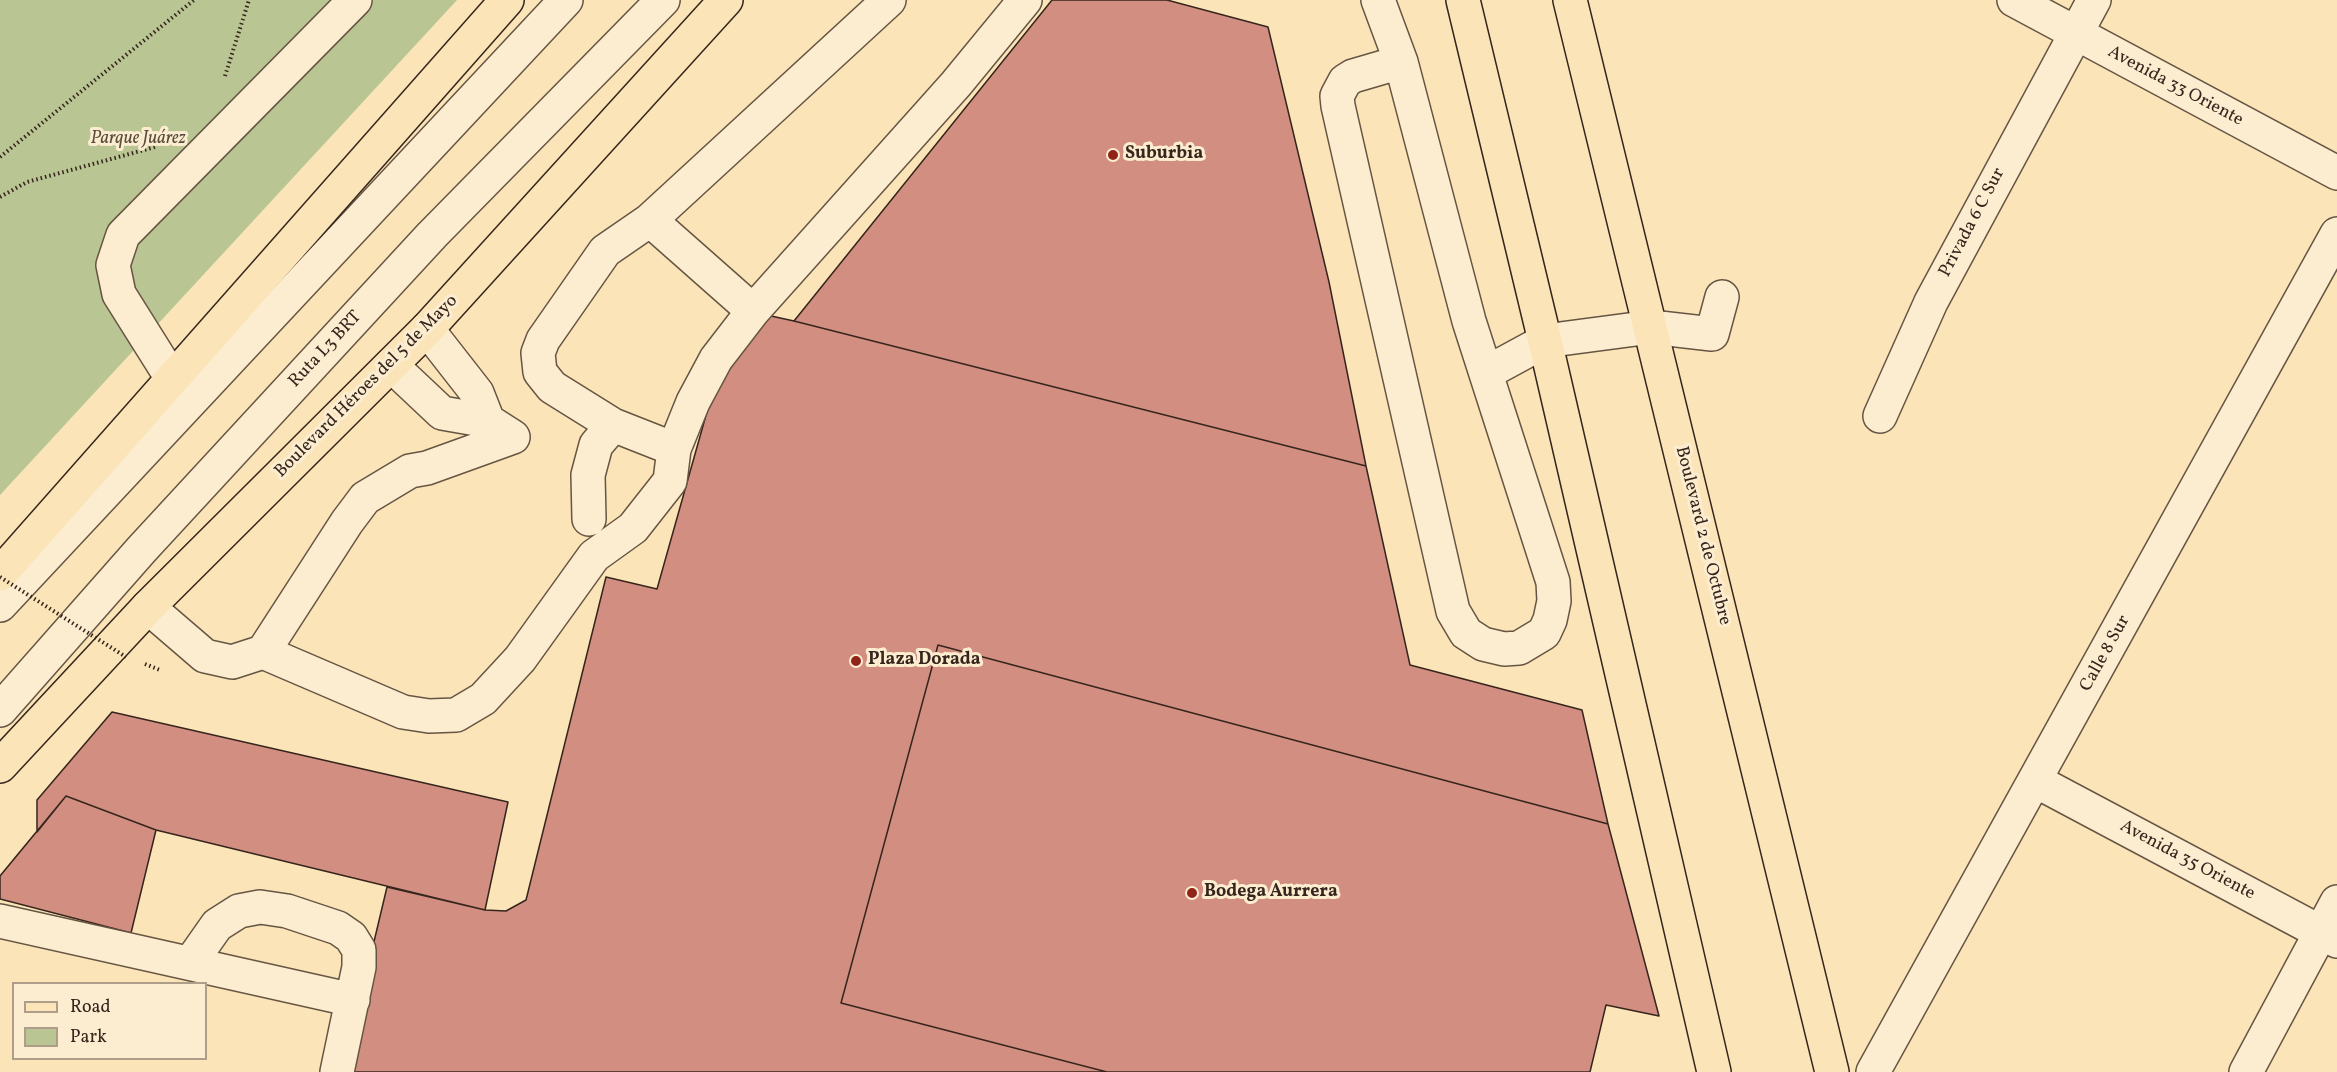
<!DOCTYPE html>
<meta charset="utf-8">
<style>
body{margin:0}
#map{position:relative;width:2337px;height:1072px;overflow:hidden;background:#fae4b8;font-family:Vollkorn,serif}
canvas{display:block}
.legend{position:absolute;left:12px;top:982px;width:195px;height:78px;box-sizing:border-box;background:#fcedd1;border:2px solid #ad9d89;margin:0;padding:8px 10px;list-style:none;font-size:18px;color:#36251c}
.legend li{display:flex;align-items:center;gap:12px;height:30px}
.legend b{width:30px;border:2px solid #ad9d89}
</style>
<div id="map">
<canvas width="2337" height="1072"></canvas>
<ul class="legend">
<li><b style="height:8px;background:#fae4b8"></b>Road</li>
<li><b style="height:16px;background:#b9c593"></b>Park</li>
</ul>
</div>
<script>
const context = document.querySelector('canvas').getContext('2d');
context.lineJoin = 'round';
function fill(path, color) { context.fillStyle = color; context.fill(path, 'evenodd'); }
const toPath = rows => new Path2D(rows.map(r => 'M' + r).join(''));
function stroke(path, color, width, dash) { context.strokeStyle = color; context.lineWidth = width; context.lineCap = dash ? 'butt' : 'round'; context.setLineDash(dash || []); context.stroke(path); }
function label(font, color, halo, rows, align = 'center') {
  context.font = font + ' Vollkorn,serif'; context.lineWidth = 6; context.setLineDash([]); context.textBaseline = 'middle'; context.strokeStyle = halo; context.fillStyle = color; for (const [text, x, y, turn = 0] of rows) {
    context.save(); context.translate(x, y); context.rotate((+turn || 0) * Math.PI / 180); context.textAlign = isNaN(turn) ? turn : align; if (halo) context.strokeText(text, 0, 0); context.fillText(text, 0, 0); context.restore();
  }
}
const green = toPath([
 [0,0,457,0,0,495]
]);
const building = toPath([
 [1052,0,1167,0,1268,27,1329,282,1366,466,794,321,1052,0],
 [762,314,794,321,1366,466,1410,665,1582,710,1608,824,938,645,841,1003,1107,1072,343,1072,387,887,485,910,506,911,526,900,606,577,657,589,719,369,762,314],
 [938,645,1608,824,1659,1016,1606,1005,1590,1072,1107,1072,841,1003,938,645],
 [112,712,508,802,485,910,156,830,66,796,37,832,37,800,112,712],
 [66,796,156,830,131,933,0,899,0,876,66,796]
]);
const path = toPath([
 [225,76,249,0],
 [0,157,194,0],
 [0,197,27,182,155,147],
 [145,664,160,670]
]);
const minor = toPath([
 [1378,0,1401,62,1469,321,1553,582,1554,601,1550,620,1544,633,1519,648,1504,649,1483,644,1466,633,1453,611,1338,106,1337,96,1345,81,1353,76,1401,62],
 [2014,0,2337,173],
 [650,220,753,311],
 [427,329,477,393,488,421],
 [391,365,442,413,488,421,513,437],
 [1486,373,1545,341,1651,327,1712,334,1722,297],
 [173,380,119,294,113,265,123,235,355,0],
 [1880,416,1931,302,2094,0],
 [613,425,674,449],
 [513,437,427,468,410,471,365,498,347,522,263,652,403,712,429,716,456,715,483,699,520,659,594,556,633,528,670,481,674,449,693,402,716,359,753,311,956,84,1025,0],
 [589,519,588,475,596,445,613,425,552,387,540,372,538,353,543,340,605,251,650,220,889,0],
 [0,605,566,0],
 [148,607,205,656,232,662,263,652],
 [0,710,142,549,432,235,663,0],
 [2036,781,2337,941],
 [0,921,353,1000],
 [191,962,217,925,239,911,260,907,287,911,338,928,351,937,359,950,359,967,337,1072],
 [1873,1072,2337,234],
 [2246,1072,2337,902]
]);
const major = toPath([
 [1463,0,1545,341,1714,1072],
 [1570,0,1832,1072],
 [0,574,507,0],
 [0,766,148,607,427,329,726,0]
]);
const pathBridge = toPath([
 [0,577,126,657]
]);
const markers = [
 [1113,155,6,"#8f2418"],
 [856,661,6,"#8f2418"],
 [1192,893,6,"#8f2418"]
];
const streetNames = [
 ["Avenida 33 Oriente",2175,87,28],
 ["Privada 6 C Sur",1973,223,-62],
 ["Ruta L3 BRT",326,350,-47],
 ["Boulevard Héroes del 5 de Mayo",367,387,-45],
 ["Boulevard 2 de Octubre",1702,536,76],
 ["Calle 8 Sur",2106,654,-61],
 ["Avenida 35 Oriente",2187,861,28]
];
const parkNames = [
 ["Parque Juárez",138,140]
];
const poiNames = [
 ["Suburbia",1125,155],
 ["Plaza Dorada",868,661],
 ["Bodega Aurrera",1204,893]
];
fill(green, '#b9c593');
fill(building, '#d28e80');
stroke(building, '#36251c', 1.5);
stroke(minor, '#675543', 36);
stroke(major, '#36251c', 36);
stroke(path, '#36251c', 4, [1.5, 3]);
stroke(minor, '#fcedd1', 33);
stroke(major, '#fae4b8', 33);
stroke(pathBridge, '#36251c', 4, [1.5, 3]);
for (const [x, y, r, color] of markers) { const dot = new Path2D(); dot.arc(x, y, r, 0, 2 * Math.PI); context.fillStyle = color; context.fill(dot); stroke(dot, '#fcedd1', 2); }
label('18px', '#36251c', '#fcedd1', streetNames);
label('italic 18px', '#574d3a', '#fcedd1', parkNames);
label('bold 18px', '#36251c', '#fcedd1', poiNames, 'left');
</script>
